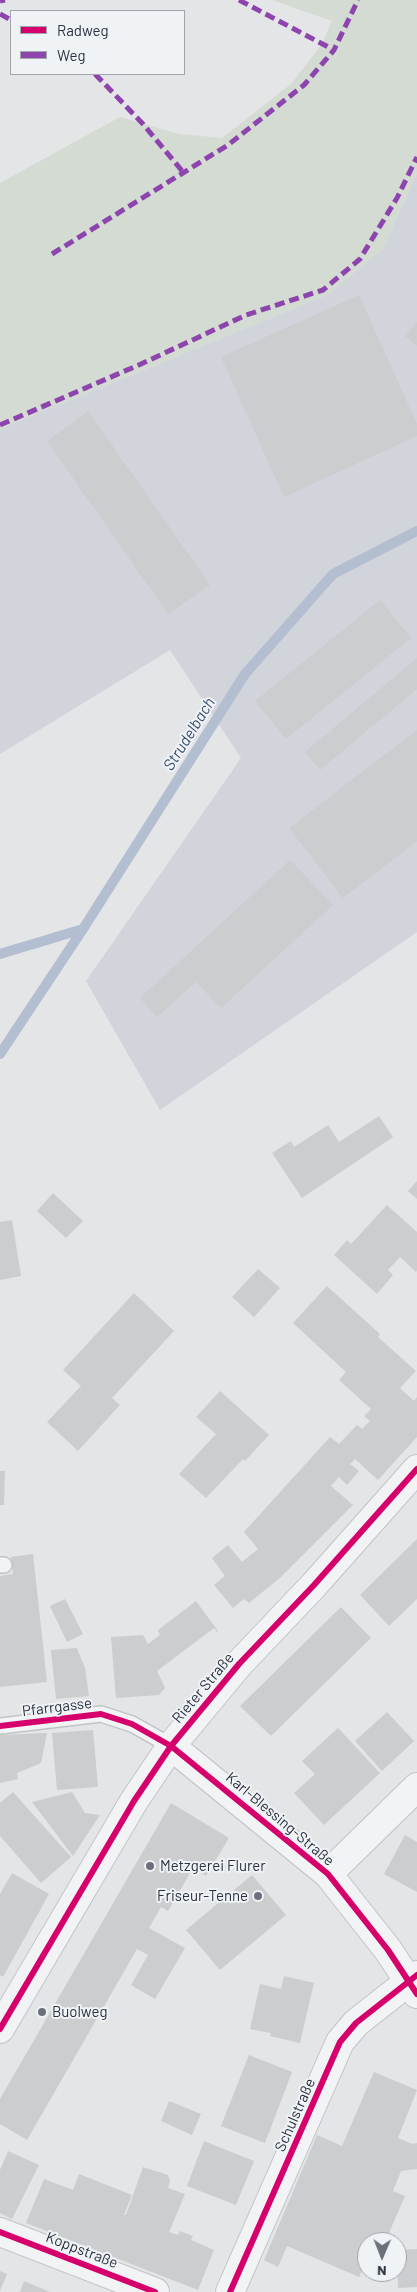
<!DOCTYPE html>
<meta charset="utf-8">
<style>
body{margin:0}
#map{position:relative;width:417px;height:2292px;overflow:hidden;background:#e3e5e7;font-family:Barlow,sans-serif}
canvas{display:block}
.legend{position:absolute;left:10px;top:10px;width:175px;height:65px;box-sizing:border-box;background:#f0f3f6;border:1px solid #a1a5ad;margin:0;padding:6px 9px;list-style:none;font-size:15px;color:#2a313f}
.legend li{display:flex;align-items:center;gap:10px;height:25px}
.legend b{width:25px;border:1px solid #a1a5ad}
.north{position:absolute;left:357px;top:2232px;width:50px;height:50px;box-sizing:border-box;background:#f0f3f6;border:1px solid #a1a5ad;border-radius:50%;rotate:181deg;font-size:14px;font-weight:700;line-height:20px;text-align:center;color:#2a313f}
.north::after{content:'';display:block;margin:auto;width:18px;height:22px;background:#6b707a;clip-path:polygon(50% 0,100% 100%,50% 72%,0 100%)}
</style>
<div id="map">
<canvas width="417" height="2292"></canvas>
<ul class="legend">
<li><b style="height:6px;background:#d6006c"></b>Radweg</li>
<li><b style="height:6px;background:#8e44ad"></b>Weg</li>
</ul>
<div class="north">N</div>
</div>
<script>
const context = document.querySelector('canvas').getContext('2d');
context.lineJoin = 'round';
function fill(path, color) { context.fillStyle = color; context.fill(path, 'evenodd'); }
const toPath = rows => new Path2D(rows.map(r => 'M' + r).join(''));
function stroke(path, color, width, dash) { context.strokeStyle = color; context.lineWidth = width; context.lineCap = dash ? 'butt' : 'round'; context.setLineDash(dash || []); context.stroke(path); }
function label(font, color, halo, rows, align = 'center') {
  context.font = font + ' Barlow,sans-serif'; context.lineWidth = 4; context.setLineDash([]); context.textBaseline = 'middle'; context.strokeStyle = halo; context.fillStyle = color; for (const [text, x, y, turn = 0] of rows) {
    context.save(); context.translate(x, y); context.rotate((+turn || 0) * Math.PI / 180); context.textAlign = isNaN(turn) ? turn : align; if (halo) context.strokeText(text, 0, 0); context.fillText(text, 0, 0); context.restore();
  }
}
const built = toPath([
 [417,173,417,932,160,1110,86,981,241,758,170,650,0,754,0,429,329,294,383,248]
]);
const green = toPath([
 [272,0,417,0,417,173,383,248,329,294,0,429,0,183,120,117,179,134,222,138,291,84,322,44,332,21]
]);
const stream = toPath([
 [0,954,83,929],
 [0,1054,83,929,245,674,333,574,417,531]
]);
const building = toPath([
 [359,295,417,424,417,436,284,497,221,357],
 [417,322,417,346,405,336],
 [88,411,210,585,168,614,47,441],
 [380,600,411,638,286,739,255,701],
 [417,658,417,689,320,770,305,752],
 [417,730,417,841,343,898,289,828],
 [290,860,333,905,221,1008,196,982,157,1017,140,998],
 [379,1116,393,1137,302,1198,272,1153,291,1141,294,1147,328,1125,339,1142],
 [417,1181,417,1199,408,1191],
 [53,1193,83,1221,66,1238,37,1211],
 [387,1205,417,1232,417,1270,416,1272,400,1257,388,1270,393,1275,377,1294,334,1255,347,1240,351,1244],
 [12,1220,21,1276,0,1280,0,1222],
 [258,1269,280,1288,254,1317,232,1297],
 [327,1286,380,1334,378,1337,416,1371,400,1388,414,1401,417,1397,417,1437,378,1480,355,1459,350,1464,359,1471,347,1485,339,1477,331,1486,353,1505,281,1577,249,1603,244,1599,233,1608,214,1585,225,1576,212,1558,228,1545,242,1562,258,1549,244,1532,330,1437,339,1444,357,1425,362,1429,370,1421,364,1416,371,1409,339,1380,346,1372,293,1323],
 [134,1293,174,1331,112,1398,120,1405,78,1451,47,1422,81,1386,63,1370],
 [220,1391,269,1435,245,1461,243,1459,206,1498,179,1474,216,1434,196,1417],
 [0,1471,5,1471,4,1505,0,1505],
 [417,1539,417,1599,389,1626,360,1595],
 [33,1554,47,1682,0,1687,0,1576,13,1574,11,1557],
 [65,1599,83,1634,67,1642,50,1606],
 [196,1601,218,1631,217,1632,214,1628,157,1671,165,1688,159,1695,116,1698,111,1637,143,1635,148,1644,160,1635,158,1630],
 [341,1607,371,1638,271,1736,240,1706],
 [77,1648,85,1668,89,1696,56,1699,51,1650],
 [387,1712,414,1741,382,1771,355,1741],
 [338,1728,380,1773,324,1825,294,1793,315,1774,302,1761],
 [93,1730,98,1787,57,1790,52,1733],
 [47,1733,41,1763,17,1773,18,1779,0,1783,0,1735],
 [13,1792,71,1857,41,1883,0,1836,0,1803],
 [72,1792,85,1813,100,1815,73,1856,32,1802],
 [171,1803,229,1838,206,1876,193,1868,168,1911,161,1907,149,1928,185,1948,155,1999,131,1985,148,1955,137,1949,27,2140,0,2124,0,2099],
 [405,1835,417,1842,417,1892,384,1874],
 [12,1873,49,1894,3,1977,0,1975,0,1894],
 [252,1875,286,1915,220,1970,186,1930],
 [284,1976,314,1983,300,2043,270,2036,271,2033,250,2029,260,1984,281,1989],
 [249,2055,292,2072,265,2143,221,2126],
 [374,2072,417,2090,398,2138,412,2144,417,2143,417,2169,401,2171,393,2191,405,2196,385,2242,367,2242,367,2259,359,2277,287,2246,278,2267,264,2260,317,2135,342,2146],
 [169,2101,201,2114,192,2135,161,2121],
 [204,2141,254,2161,236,2205,187,2186],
 [8,2151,39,2165,12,2219,0,2213,0,2170],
 [143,2167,168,2175,170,2181,168,2188,185,2194,169,2232,178,2235,180,2231,193,2236,191,2240,214,2250,198,2290,26,2223,44,2179,73,2190,79,2174,132,2195,124,2215,126,2215],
 [417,2249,417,2287,398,2288,397,2250],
 [0,2271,7,2274,0,2291],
 [24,2281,50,2292,20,2292]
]);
const service = toPath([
 [0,1565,4,1565],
 [0,1726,101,1714,132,1724,171,1746]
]);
const minor = toPath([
 [171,1746,328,1874,388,1950,417,1994],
 [328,1874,417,1787],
 [0,2232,155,2292],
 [230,2292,340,2042,356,2023,417,1975]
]);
const tertiary = toPath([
 [0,2029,134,1801,171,1746,239,1664,314,1585,417,1469]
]);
const quiet = toPath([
 [239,0,334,50],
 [0,1,5,0],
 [0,14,11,20],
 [95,74,143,124,183,172],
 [52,254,228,145,304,85,334,50,358,0],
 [0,425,141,364,246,315,323,290,360,259,397,198,417,157]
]);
const cycleway = toPath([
 [0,1726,101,1714,132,1724,171,1746,328,1874,388,1950,417,1994],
 [0,2029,134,1801,171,1746,239,1664,314,1585,417,1469],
 [0,2232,155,2292],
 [230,2292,340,2042,356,2023,417,1975]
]);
const markers = [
 [150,1866,5,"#6b707a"],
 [258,1896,5,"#6b707a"],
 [42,2012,5,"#6b707a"]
];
const streetNames = [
 ["Rieter Straße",203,1688,-50],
 ["Pfarrgasse",57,1707,-7],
 ["Karl-Blessing-Straße",280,1819,40],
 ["Schulstraße",295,2115,-66],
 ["Koppstraße",82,2250,21]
];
const poiNames = [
 ["Metzgerei Flurer",160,1866],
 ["Friseur-Tenne",248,1896,"right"],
 ["Buolweg",52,2012]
];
const waterNames = [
 ["Strudelbach",189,734,-58]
];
fill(built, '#d1d4da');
fill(green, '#d3dbd3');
stroke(stream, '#b3bfd0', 10);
fill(building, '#cbcdcf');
stroke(service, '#c1c3c5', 18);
stroke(minor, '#c1c3c5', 30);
stroke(tertiary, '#c1c3c5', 30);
stroke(service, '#f2f3f4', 15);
stroke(minor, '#f2f3f4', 28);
stroke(tertiary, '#f2f3f4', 28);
stroke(quiet, '#8e44ad', 5, [10, 5]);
stroke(cycleway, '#d6006c', 6);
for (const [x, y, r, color] of markers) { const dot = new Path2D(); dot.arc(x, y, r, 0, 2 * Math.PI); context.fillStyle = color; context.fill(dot); stroke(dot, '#f0f3f6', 2); }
label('15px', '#2a313f', '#f0f3f6', streetNames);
label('15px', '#2a313f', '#f0f3f6', poiNames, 'left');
label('italic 16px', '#374d71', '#f0f3f6', waterNames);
</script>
